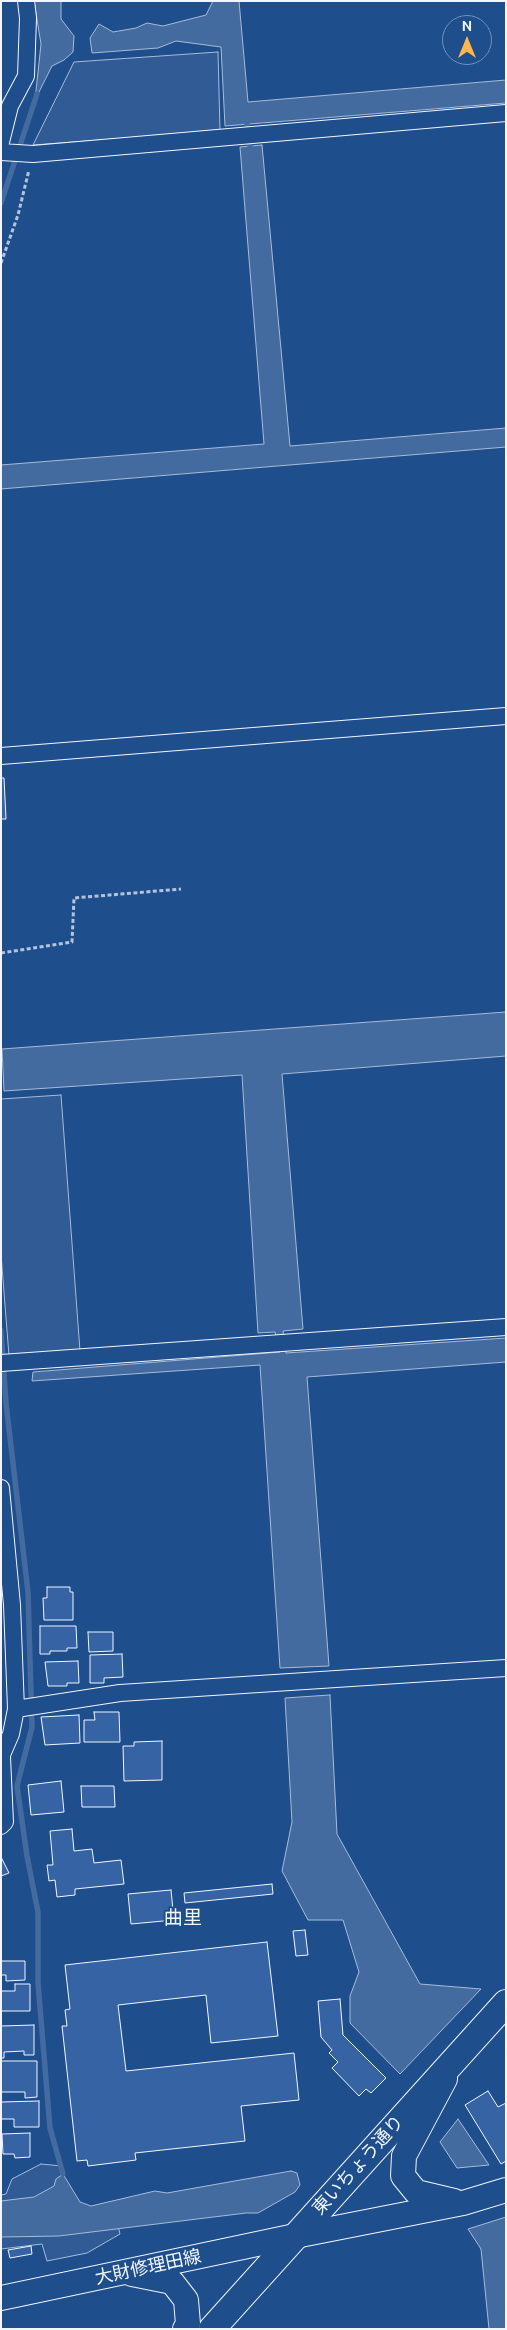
<!DOCTYPE html>
<meta charset="utf-8">
<style>
body{margin:0}
#map{position:relative;width:507px;height:2330px;overflow:hidden;background:#1f4e8c;font-family:Ubuntu,sans-serif}
canvas{display:block}
.frame{position:absolute;inset:0;border:2px solid #f2f6ff;pointer-events:none}
.north{position:absolute;left:442px;top:15px;width:50px;height:50px;box-sizing:border-box;background:#1f4e8c;border:1px solid #7391ba;border-radius:50%;rotate:0deg;font-size:14px;font-weight:700;line-height:20px;text-align:center;color:#f2f6ff}
.north::after{content:'';display:block;margin:auto;width:18px;height:22px;background:#ffb74d;clip-path:polygon(50% 0,100% 100%,50% 72%,0 100%)}
</style>
<div id="map">
<canvas width="507" height="2330"></canvas>
<div class="frame"></div>
<div class="north">N</div>
</div>
<script>
const context = document.querySelector('canvas').getContext('2d');
context.lineJoin = 'round';
function fill(path, color) { context.fillStyle = color; context.fill(path, 'evenodd'); }
const toPath = rows => new Path2D(rows.map(r => 'M' + r).join(''));
function stroke(path, color, width, dash) { context.strokeStyle = color; context.lineWidth = width; context.lineCap = dash ? 'butt' : 'round'; context.setLineDash(dash || []); context.stroke(path); }
function label(font, color, halo, rows, align = 'center') {
  context.font = font + ' Ubuntu,"Noto Sans JP",sans-serif'; context.lineWidth = 4; context.setLineDash([]); context.textBaseline = 'middle'; context.strokeStyle = halo; context.fillStyle = color; for (const [text, x, y, turn = 0] of rows) {
    context.save(); context.translate(x, y); context.rotate((+turn || 0) * Math.PI / 180); context.textAlign = isNaN(turn) ? turn : align; if (halo) context.strokeText(text, 0, 0); context.fillText(text, 0, 0); context.restore();
  }
}
const built = toPath([
 [218,52,220,131,33,145,74,62,218,52],
 [61,1095,80,1351,9,1356,1,1254,1,1099,61,1095],
 [41,2164,62,2166,66,2197,84,2215,115,2213,120,2234,87,2253,47,2261,42,2244,1,2249,1,2195,6,2194,12,2179,41,2164]
]);
const water = toPath([
 [34,1,61,1,61,19,74,36,73,52,64,60,52,66,35,100,41,44,34,1],
 [213,1,239,1,248,102,506,80,506,103,225,126,221,47,176,41,158,48,92,53,90,38,99,24,113,32,136,28,147,23,163,26,206,15,213,1],
 [262,145,290,446,506,428,506,447,1,489,1,465,264,444,240,147,262,145],
 [506,1012,506,1056,282,1074,303,1329,283,1331,286,1353,506,1338,506,1362,307,1377,329,1666,280,1668,260,1365,32,1381,33,1372,280,1352,275,1332,258,1333,242,1075,4,1091,2,1049,506,1012],
 [330,1695,337,1834,420,1984,481,1989,400,2074,350,2023,350,1996,359,1972,343,1920,308,1920,282,1871,292,1822,285,1698,330,1695],
 [458,2119,489,2165,457,2168,440,2142,458,2119],
 [291,2171,297,2173,300,2185,295,2192,258,2213,246,2213,59,2236,1,2237,1,2201,34,2197,54,2186,56,2179,63,2174,80,2202,91,2206,155,2191,167,2193,291,2171],
 [506,2217,506,2329,489,2329,481,2249,468,2229,506,2217]
]);
const stream = toPath([
 [247,124,250,146],
 [1,203,37,94],
 [1,1330,6,1403,28,1592,32,1727,17,1786,27,1856,38,1912,38,1983,50,2128,63,2174]
]);
const building = toPath([
 [1,778,4,778,6,819,1,819,1,778],
 [47,1587,70,1587,70,1592,73,1592,73,1620,44,1620,43,1598,47,1598,47,1587],
 [40,1626,76,1626,77,1648,67,1648,67,1651,50,1651,50,1654,40,1654,40,1626],
 [88,1632,113,1632,113,1651,89,1652,88,1632],
 [122,1654,123,1677,104,1678,104,1683,90,1683,90,1655,122,1654],
 [78,1661,79,1683,67,1683,67,1686,48,1686,45,1662,78,1661],
 [94,1712,119,1712,120,1742,84,1742,84,1720,95,1720,94,1712],
 [79,1715,80,1743,45,1745,41,1717,79,1715],
 [162,1741,162,1780,124,1781,123,1746,134,1746,134,1742,162,1741],
 [61,1781,64,1812,31,1815,28,1785,61,1781],
 [81,1786,114,1786,115,1807,82,1807,81,1786],
 [72,1829,74,1851,92,1849,94,1863,121,1860,124,1884,75,1889,75,1895,57,1897,55,1880,49,1881,47,1865,53,1865,50,1831,72,1829],
 [1,1857,9,1873,1,1876,1,1857],
 [272,1884,273,1894,185,1903,184,1893,272,1884],
 [171,1890,174,1920,131,1924,128,1894,171,1890],
 [305,1930,308,1955,296,1956,293,1931,305,1930],
 [267,1942,278,2036,211,2043,206,1995,118,2005,126,2071,294,2053,299,2100,241,2106,245,2141,135,2153,136,2160,88,2166,87,2160,77,2161,62,2026,67,2026,65,2010,70,2009,65,1965,267,1942],
 [1,1961,25,1961,25,1980,6,1981,6,1975,1,1975,1,1961],
 [15,1984,30,1984,30,2011,1,2011,1,1991,15,1991,15,1984],
 [340,1999,343,2035,386,2078,371,2093,366,2089,359,2096,332,2068,338,2062,329,2053,332,2050,321,2037,318,2001,340,1999],
 [34,2025,34,2055,24,2055,24,2051,4,2052,4,2058,1,2058,1,2026,34,2025],
 [1,2061,37,2061,37,2097,25,2098,25,2092,1,2092,1,2061],
 [488,2091,498,2107,506,2103,506,2161,501,2164,465,2105,488,2091],
 [39,2101,39,2127,14,2127,14,2119,1,2119,1,2102,39,2101],
 [30,2133,30,2157,15,2158,14,2154,3,2154,2,2134,30,2133],
 [31,2246,32,2254,10,2258,8,2250,31,2246]
]);
const path = toPath([
 [1,263,18,215,29,170],
 [1,953,72,942,74,898,181,889]
]);
const street = toPath([
 [1,142,10,106,26,76,28,18,26,1],
 [1,152,33,154,506,113],
 [1,756,506,716],
 [1,1363,506,1327],
 [1,1488,12,1605,16,1709,11,1734,1,1757],
 [16,1709,120,1693,506,1668],
 [1,1826,5,1822,2,1757]
]);
const secondary = toPath([
 [445,2079,404,2156,403,2176,416,2192,454,2201],
 [132,2274,172,2282,186,2300,188,2324,185,2329],
 [1,2298,295,2236,463,2203,506,2190]
]);
const primary = toPath([
 [212,2329,506,2003]
]);
const streetNames = [
 ["東いちょう通り",358,2165,-48],
 ["大財修理田線",148,2267,-12]
];
const neighbourhoodNames = [
 ["曲里",183,1918]
];
fill(built, '#305b95');
stroke(built, '#a8bbd7', 1);
fill(water, '#446ba0');
stroke(water, '#a8bbd7', 1);
stroke(stream, '#446ba0', 5.5);
fill(building, '#3563a3');
stroke(building, '#f2f6ff', 1);
stroke(street, '#f2f6ff', 18);
stroke(secondary, '#f2f6ff', 26);
stroke(primary, '#f2f6ff', 28);
stroke(path, '#b3c4dc', 3, [4, 2.5]);
stroke(street, '#1f4e8c', 16);
stroke(secondary, '#1f4e8c', 24);
stroke(primary, '#1f4e8c', 26);
label('18px', '#f2f6ff', '#1f4e8c', streetNames);
label('19px', '#f2f6ff', '#1f4e8c', neighbourhoodNames);
</script>
